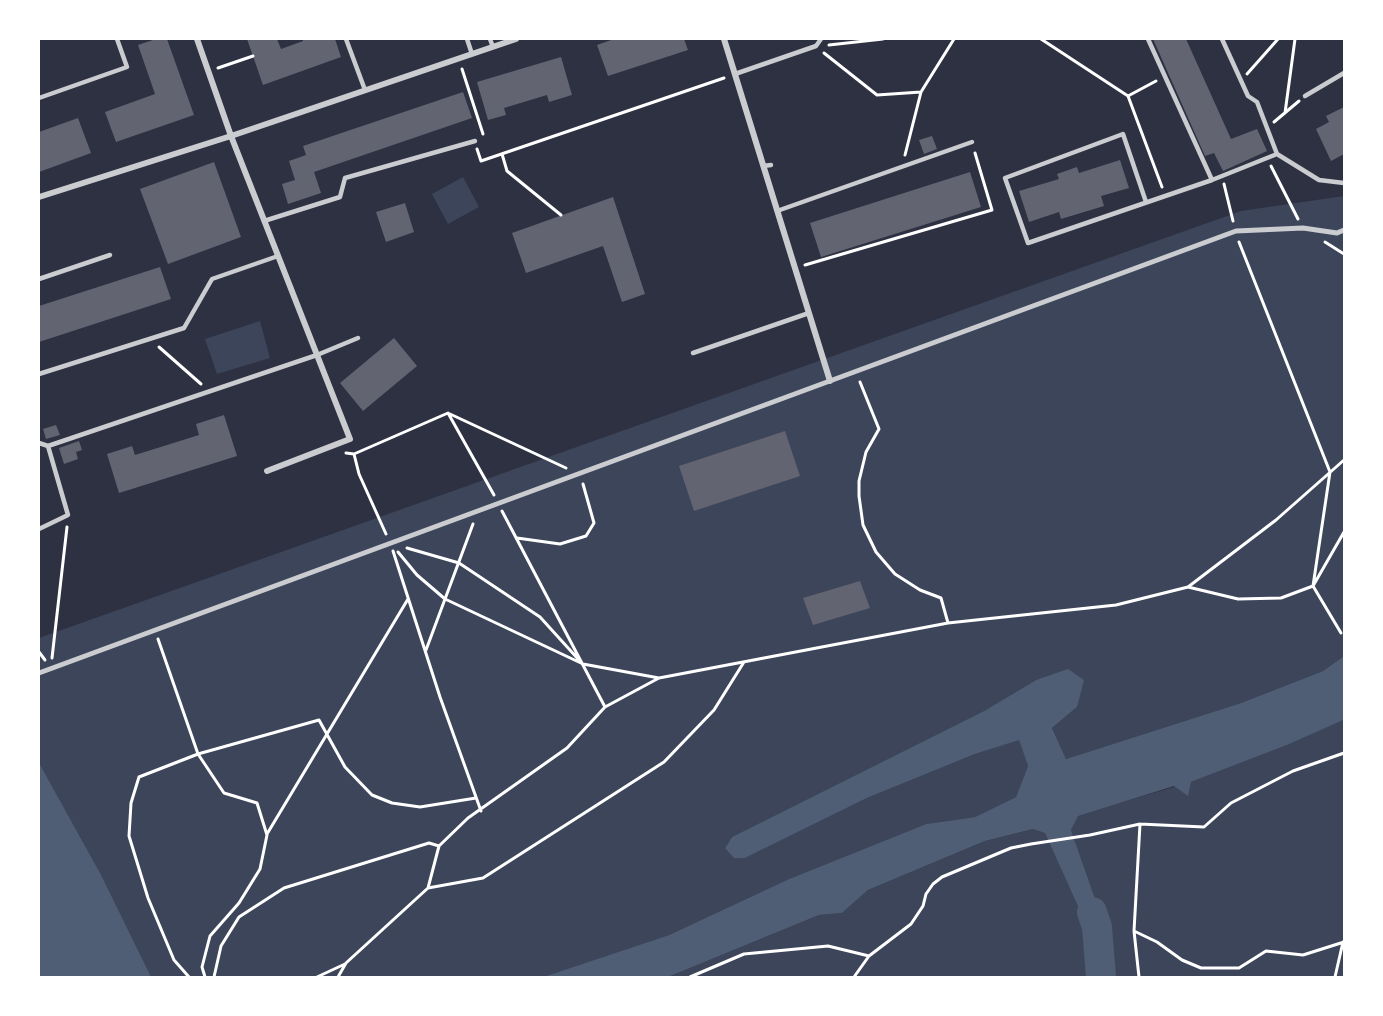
<!DOCTYPE html>
<style>
body{margin:0}
#map{position:relative;width:1383px;height:1016px;overflow:hidden;background:#2d3142;font-family:Raleway,sans-serif}
canvas{display:block}
.frame{position:absolute;inset:0;border:40px solid #fff;pointer-events:none}
</style>
<div id="map">
<canvas width="1383" height="1016"></canvas>
<div class="frame"></div>
</div>
<script>
const context = document.querySelector('canvas').getContext('2d');
context.lineJoin = 'round';
function fill(path, color) { context.fillStyle = color; context.fill(path, 'evenodd'); }
const toPath = rows => new Path2D(rows.map(r => 'M' + r).join(''));
function stroke(path, color, width, dash) { context.strokeStyle = color; context.lineWidth = width; context.lineCap = dash ? 'butt' : 'round'; context.setLineDash(dash || []); context.stroke(path); }
const green = toPath([
 [463,177,479,207,448,224,432,194],
 [1344,196,1344,656,1323,671,1241,703,1066,759,1052,728,1077,707,1036,680,984,711,732,837,725,848,745,858,867,798,975,754,1019,739,1028,766,1016,797,975,817,926,824,789,879,669,935,543,977,39,977,39,638,1241,211],
 [260,321,270,358,217,374,205,339],
 [1344,719,1344,977,668,977,819,915,842,913,868,890,985,841,1033,829,1045,832,1081,913,1099,965,1098,907,1071,830,1078,815,1191,782,1287,745]
]);
const water = toPath([
 [1344,656,1344,719,1341,721,1287,745,1191,782,1188,796,1174,786,1078,816,1071,830,1098,907,1100,967,1081,913,1045,833,1033,829,985,841,868,890,842,913,819,915,668,977,543,977,669,935,789,879,926,824,975,817,1016,797,1028,766,1019,740,975,754,867,798,745,858,734,858,725,848,732,837,984,711,1036,680,1068,669,1084,680,1077,707,1052,728,1066,759,1241,703,1323,671],
 [39,763,101,875,151,977,39,977]
]);
const river = toPath([
 [1092,912,1097,927,1101,977]
]);
const building = toPath([
 [156,39,167,39,194,115,116,142,105,112,155,94,138,45],
 [247,39,277,39,281,49,303,41,303,39,335,39,341,57,263,85],
 [614,39,684,39,688,50,608,76,597,45],
 [1153,39,1186,39,1231,139,1257,129,1267,151,1223,171,1214,153,1205,156],
 [561,57,572,95,549,102,547,95,504,108,506,115,488,120,477,82],
 [463,92,472,118,314,172,321,193,288,204,282,184,295,180,289,161,306,155,303,146],
 [1344,107,1344,154,1331,161,1316,129,1329,122,1326,116],
 [78,118,91,153,39,172,39,132],
 [932,136,937,149,924,154,919,140],
 [1120,160,1129,188,1101,196,1104,206,1061,219,1059,212,1029,222,1019,191,1059,179,1057,174,1077,167,1079,173],
 [214,162,241,237,168,264,140,189],
 [970,172,981,207,821,257,810,223],
 [613,197,645,294,622,302,603,246,526,273,512,233],
 [405,203,414,232,386,242,376,212],
 [160,267,171,299,39,342,39,306],
 [394,338,417,366,363,411,340,383],
 [224,415,237,456,119,493,107,454,132,446,135,455,199,435,196,424],
 [56,425,60,435,46,439,43,429],
 [785,431,800,476,694,511,679,466],
 [79,441,82,450,76,452,78,459,64,464,59,448],
 [860,581,870,608,813,625,803,598]
]);
const path = toPath([
 [1041,39,1128,96,1156,81],
 [829,45,883,39],
 [824,53,877,95,921,92],
 [218,68,253,56],
 [462,69,483,134],
 [1247,74,1278,39],
 [1128,96,1162,187],
 [1285,113,1295,39],
 [1274,122,1299,101],
 [477,149,481,161,724,78],
 [502,154,507,171,561,215],
 [905,155,921,92,954,39],
 [1271,166,1298,219],
 [1224,184,1233,221],
 [1325,242,1344,254],
 [805,265,992,210,975,153],
 [159,347,201,384],
 [860,382,879,429,866,452,859,481,859,496,863,525,876,552,895,574,920,590,941,598,948,623],
 [450,414,566,468],
 [346,453,354,454,448,413,494,495],
 [354,454,359,474,386,534],
 [502,511,605,707],
 [517,538,560,544,586,536,594,523,583,484],
 [407,548,459,563,540,617,579,660],
 [393,551,440,697,481,811],
 [398,552,417,575,445,599,583,664,659,678],
 [1188,587,1238,599,1281,598,1313,586,1330,472,1239,242],
 [1341,633,1313,586,1344,532],
 [158,639,198,754,224,793,257,803,267,835,260,869,239,903,210,936,202,967,205,977],
 [426,650,473,524],
 [39,652,45,660],
 [52,658,67,527],
 [267,834,408,599],
 [428,888,483,878,664,762,714,710,744,662],
 [1134,931,1157,942,1182,960,1201,968,1239,968,1266,951,1303,955,1344,942],
 [189,977,174,960,148,898,129,836,131,803,139,777,198,754,319,720,345,767,372,795,392,803,420,807,476,798],
 [214,977,221,946,239,917,284,888,429,843,439,846],
 [317,977,345,964],
 [338,977,346,963,428,888,439,846,468,818,567,748,605,707,659,678,948,623,1116,605,1188,587,1276,520,1344,460],
 [690,977,744,954,828,946,869,956],
 [854,977,869,956,911,924,923,906,926,894,933,884,942,877,1011,848,1031,844,1090,835,1140,824,1204,827,1231,803,1293,771,1344,753],
 [1139,977,1134,931,1140,824],
 [1335,977,1343,942]
]);
const service = toPath([
 [346,39,365,90],
 [467,39,472,54],
 [490,39,493,47],
 [1148,39,1212,180,1277,154],
 [1222,39,1248,96,1257,102,1277,154,1319,180,1344,183],
 [735,74,816,46,821,39],
 [1305,96,1344,73],
 [39,98,127,67,117,39],
 [763,166,771,165],
 [1146,202,1123,134,1005,178,1028,243,1212,180],
 [777,211,972,142],
 [264,221,340,197,345,178,475,141],
 [39,279,110,255],
 [693,353,809,313],
 [39,374,184,328,212,279,278,256],
 [39,443,48,446,317,355,358,338],
 [39,529,68,515,48,446]
]);
const pedestrian = toPath([
 [39,673,1236,231,1303,228,1337,233,1344,230]
]);
const minor = toPath([
 [197,39,231,136,350,439,267,471],
 [724,39,830,381],
 [39,197,231,136,516,39]
]);
fill(green, '#3c4559');
fill(water, '#4f5d75');
stroke(river, '#4f5d75', 30);
fill(building, '#626471');
stroke(path, '#fff', 3);
stroke(service, '#caccd0', 4.5);
stroke(pedestrian, '#caccd0', 5);
stroke(minor, '#caccd0', 6);
</script>
